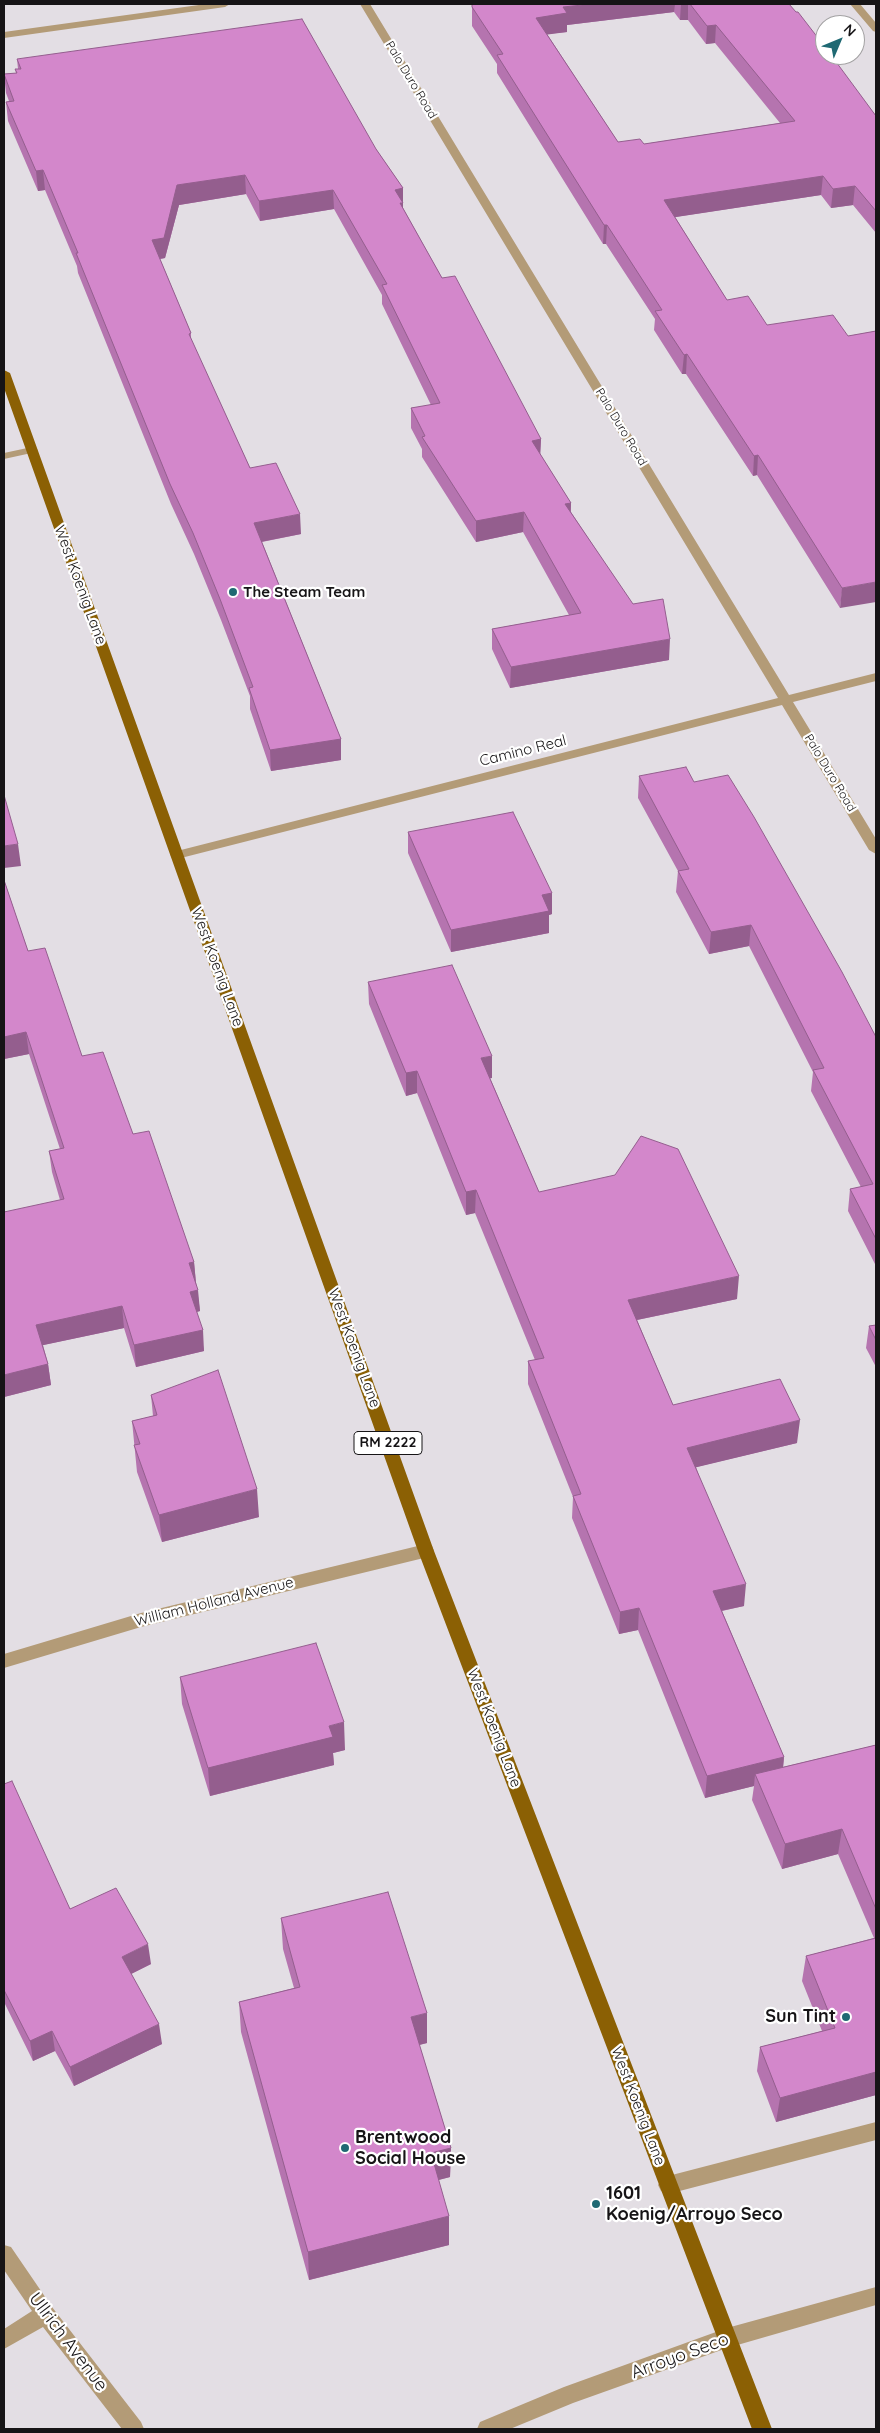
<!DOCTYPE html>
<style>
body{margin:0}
#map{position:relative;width:880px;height:2433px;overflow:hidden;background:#e3dee4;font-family:Quicksand,sans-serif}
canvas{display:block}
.frame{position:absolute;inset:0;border:5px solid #161416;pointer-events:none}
.north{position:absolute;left:815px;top:15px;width:50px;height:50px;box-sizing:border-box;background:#fff;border:1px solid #a2a1a2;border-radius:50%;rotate:45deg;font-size:14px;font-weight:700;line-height:20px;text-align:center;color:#161416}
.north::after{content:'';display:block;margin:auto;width:18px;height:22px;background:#1f6973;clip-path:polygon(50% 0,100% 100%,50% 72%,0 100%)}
</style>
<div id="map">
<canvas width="880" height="2433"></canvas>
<div class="frame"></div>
<div class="north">N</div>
</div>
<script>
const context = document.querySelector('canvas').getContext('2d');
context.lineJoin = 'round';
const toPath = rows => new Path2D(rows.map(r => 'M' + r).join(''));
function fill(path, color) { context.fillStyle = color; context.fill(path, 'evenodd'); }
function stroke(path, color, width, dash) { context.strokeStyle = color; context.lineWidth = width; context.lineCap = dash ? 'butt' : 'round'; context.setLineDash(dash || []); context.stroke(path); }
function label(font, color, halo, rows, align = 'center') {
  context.font = font + ' Quicksand,sans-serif'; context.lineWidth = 4.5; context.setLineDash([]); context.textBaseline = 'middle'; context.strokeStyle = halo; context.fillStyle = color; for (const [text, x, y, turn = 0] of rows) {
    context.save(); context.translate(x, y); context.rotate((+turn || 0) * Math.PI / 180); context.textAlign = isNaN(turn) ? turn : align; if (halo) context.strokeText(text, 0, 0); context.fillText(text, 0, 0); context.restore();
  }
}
const service = toPath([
 [32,447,38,450,36,452,4,459,4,453,32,447],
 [876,2122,876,2140,668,2194,661,2191,658,2185,661,2179,668,2176,876,2122]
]);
const minor = toPath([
 [206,4,230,4,225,7,4,38,4,32,206,4],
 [360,4,370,4,789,695,876,673,876,681,793,702,876,839,876,854,869,850,782,705,177,859,170,855,177,851,778,698,360,4],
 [850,4,860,4,876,23,876,32,873,31,850,4],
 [426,1544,432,1546,434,1551,432,1556,141,1627,4,1668,4,1654,141,1613,426,1544],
 [4,2245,11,2247,52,2307,141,2422,144,2429,122,2429,43,2327,4,2349,4,2329,32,2311,4,2270,4,2245],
 [876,2287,876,2305,727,2348,573,2403,510,2429,477,2429,480,2422,564,2387,727,2328,876,2287]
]);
const primary = toPath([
 [4,370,10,373,434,1551,772,2429,752,2429,418,1551,4,388,4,370]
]);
const wall = toPath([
 [472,4,789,4,876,116,876,233,853,205,831,208,821,195,675,217,727,300,767,325,848,336,876,331,840,608,757,475,753,476,686,374,682,374,654,330,655,319,606,244,603,244,497,73,497,64,472,26],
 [674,12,680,20,688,20,706,44,715,43,780,123,644,144,618,142,547,34,567,32,567,25],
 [17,59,376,149,403,188,403,208,442,278,541,439,540,454,571,503,571,512,669,660,510,688,492,649,492,629,569,615,523,532,476,542,422,457,422,449,411,428,411,408,431,405,382,304,382,295,334,209,260,221,246,194,179,205,165,258,160,259,191,333,191,340,250,468,301,534,262,542,341,739,341,760,271,771,250,709,250,696,221,620,194,554,171,504,78,273,77,266,45,190,38,191,8,121,6,102,9,101,6,93,4,74,16,73,15,69,18,69],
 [639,776,694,782,876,1037,876,1266,848,1211,850,1189,861,1187,811,1091,813,1072,749,946,709,954,676,892,678,871,638,798],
 [408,832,552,893,552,914,549,915,549,933,451,952,408,853],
 [4,880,28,951,82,1056,133,1134,194,1262,196,1282,200,1311,197,1312,204,1351,136,1367,124,1328,43,1345,48,1364,51,1385,4,1397,60,1200,52,1172,49,1151,60,1149,29,1054,4,1059],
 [368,982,492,1078,490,1078,539,1192,737,1299,637,1320,673,1405,797,1443,696,1467,744,1606,722,1611,784,1757,783,1767,876,1745,876,2095,776,2122,757,2071,760,2047,822,2031,802,1981,806,1956,874,1938,838,1854,782,1869,752,1800,754,1786,705,1798,638,1630,619,1634,572,1518,573,1497,528,1384,528,1361,535,1360,475,1213,466,1215,417,1093,406,1096,369,1004],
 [876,1325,876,1367,866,1348,869,1326],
 [151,1395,259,1517,162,1542,137,1472,132,1421,153,1416],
 [180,1677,345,1750,333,1753,334,1765,210,1796,182,1704],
 [4,1784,70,1909,151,1964,131,1974,162,2044,74,2086,55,2051,33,2061,4,2002],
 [281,1918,427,2043,419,2045,451,2148,450,2177,438,2180,449,2245,309,2280,241,2032,239,2002,294,1988,283,1949]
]);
const shadedWall = toPath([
 [592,4,675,4,674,12,567,25,567,32,536,36,536,18,563,7],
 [681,4,688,4,688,20,680,20],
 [716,25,715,43,706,44,707,26],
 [43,170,45,190,38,191,36,171],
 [245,175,246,194,179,205,165,258,153,260,152,240,177,185],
 [823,176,821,195,663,219,664,200],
 [855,186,853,205,831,208,833,189],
 [403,188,403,222,395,190],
 [333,190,334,209,260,221,259,201],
 [604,225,607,225,606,244,603,244],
 [687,354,686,374,682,374,684,355],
 [541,439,540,460,532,441],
 [758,455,757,475,753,476,754,456],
 [571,503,570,523,565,504],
 [524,512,523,532,476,542,476,521],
 [300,514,301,534,255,543,254,523],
 [876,582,876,602,840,608,842,588],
 [670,639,669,660,510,688,511,667],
 [341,739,341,760,271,771,270,750],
 [18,844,21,866,4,868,4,846],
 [552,893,552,914,549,915,549,933,451,952,451,930,542,895],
 [751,925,749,946,709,954,711,932],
 [26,1032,29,1054,4,1059,4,1037],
 [492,1056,492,1078,481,1080,481,1058],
 [417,1071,417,1093,406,1096,406,1073],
 [476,1190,475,1213,466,1215,466,1192],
 [194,1262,196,1284,189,1263],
 [739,1276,737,1299,627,1322,628,1300],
 [198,1290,200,1311,192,1313,190,1292],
 [122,1306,124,1328,39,1346,36,1325],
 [203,1330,204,1351,136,1367,134,1345],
 [48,1364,51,1385,4,1397,4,1375],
 [800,1420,797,1443,685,1470,687,1448],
 [257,1489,259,1517,162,1542,159,1515],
 [746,1584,744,1606,711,1613,713,1591],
 [639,1608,638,1630,619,1634,620,1612],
 [344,1722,345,1750,333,1753,334,1765,210,1796,208,1768,329,1726],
 [784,1757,782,1779,755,1774,754,1786,705,1798,707,1776],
 [842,1829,838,1854,782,1869,785,1844],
 [148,1944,151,1964,125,1977,122,1957],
 [427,2013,427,2043,411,2047,411,2017],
 [159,2024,162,2044,74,2086,70,2067],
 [52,2031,55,2051,33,2061,30,2041],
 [876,2072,876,2095,776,2122,780,2098],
 [451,2148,450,2177,431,2182,431,2153],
 [449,2216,449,2245,309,2280,308,2252]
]);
const building = toPath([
 [472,4,592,4,563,7,567,13,536,18,618,142,640,139,644,144,795,121,716,25,707,26,690,4,789,4,796,12,798,12,825,47,825,55,831,55,876,116,876,211,855,186,833,189,823,176,664,200,727,300,748,296,767,325,833,315,848,336,876,331,876,582,842,588,758,455,754,456,687,354,684,355,655,311,662,310,607,225,604,225,497,55,503,54,472,7,472,4],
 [302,19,376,149,403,188,395,190,403,203,400,203,442,278,455,276,541,439,532,441,571,503,565,504,633,604,663,599,670,639,511,667,492,629,581,613,524,512,476,521,422,437,425,436,411,408,440,403,382,285,387,284,333,190,259,201,245,175,177,185,164,238,152,240,191,333,189,334,250,468,276,463,300,514,254,523,341,739,270,750,249,688,253,687,220,599,193,533,170,484,76,253,78,253,43,170,36,171,6,102,14,101,4,74,17,73,15,69,21,69,17,59,302,19],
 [686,767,694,782,728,775,754,817,842,972,876,1037,876,1239,850,1189,873,1184,813,1070,824,1068,751,925,711,932,678,871,689,869,639,776,686,767],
 [4,795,18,844,4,846,4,795],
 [513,812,552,893,542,895,549,911,451,930,408,832,513,812],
 [4,880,28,951,45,948,82,1056,103,1052,133,1134,149,1131,194,1262,189,1263,198,1290,190,1292,203,1330,134,1345,122,1306,36,1325,48,1364,4,1375,4,1212,64,1199,49,1151,64,1148,26,1032,4,1037,4,880],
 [452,965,492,1056,481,1058,539,1192,615,1175,641,1136,678,1149,739,1276,628,1300,673,1405,780,1379,800,1420,687,1448,746,1584,713,1591,784,1757,707,1776,639,1608,620,1612,573,1496,581,1494,528,1361,544,1358,476,1190,466,1192,417,1071,406,1073,368,982,452,965],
 [876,1325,876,1340,869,1326,876,1325],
 [218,1370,257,1489,159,1515,134,1445,140,1444,132,1421,157,1415,151,1395,218,1370],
 [316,1643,344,1722,329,1726,333,1737,208,1768,180,1677,316,1643],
 [876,1745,876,1909,842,1829,785,1844,755,1774,876,1745],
 [12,1781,70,1909,116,1888,148,1944,122,1957,159,2024,70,2067,52,2031,30,2041,4,1990,4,1784,12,1781],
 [388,1892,427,2013,411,2017,451,2148,431,2153,449,2216,308,2252,239,2002,300,1987,281,1918,388,1892],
 [876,1938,876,2072,780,2098,760,2047,835,2028,806,1956,876,1938]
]);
const markers = [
 [233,592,5,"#1f6973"],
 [846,2017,5,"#1f6973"],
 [345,2148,5,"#1f6973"],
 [596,2204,5,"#1f6973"]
];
const farStreetnames = [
 ["Palo Duro Road",411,80,59],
 ["Palo Duro Road",621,427,59],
 ["Palo Duro Road",830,773,59]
];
const shields = [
 [388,1443,68]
];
const shieldNames = [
 ["RM 2222",388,1443]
];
const streetNames = [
 ["West Koenig Lane",80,585,70],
 ["Camino Real",523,751,-14],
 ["West Koenig Lane",217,967,70],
 ["West Koenig Lane",354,1348,70],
 ["William Holland Avenue",214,1602,-14],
 ["West Koenig Lane",494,1728,69],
 ["West Koenig Lane",638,2106,69]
];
const poiNames = [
 ["The Steam Team",243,592]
];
const nearPoinames = [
 ["Sun Tint",836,2017,"right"],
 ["Brentwood",355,2138],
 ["Social House",355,2159],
 ["1601",606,2194],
 ["Koenig/Arroyo Seco",606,2215]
];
const nearStreetnames = [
 ["Ullrich Avenue",68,2342,53],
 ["Arroyo Seco",680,2356,-20]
];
fill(service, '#b39b77');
fill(minor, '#b39b77');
fill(primary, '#8b6004');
fill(wall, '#b574af');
fill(shadedWall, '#945e8e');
fill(building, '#d387cb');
stroke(building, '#945e8e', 1);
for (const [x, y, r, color] of markers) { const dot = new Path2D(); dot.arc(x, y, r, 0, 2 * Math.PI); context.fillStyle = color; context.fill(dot); stroke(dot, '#fff', 2); }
label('12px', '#161416', '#fff', farStreetnames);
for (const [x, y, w] of shields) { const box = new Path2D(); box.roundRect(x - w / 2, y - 11.5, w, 23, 4); context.fillStyle = '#fff'; context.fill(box); stroke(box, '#161416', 1); }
label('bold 14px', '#161416', null, shieldNames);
label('15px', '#161416', '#fff', streetNames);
label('bold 15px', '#161416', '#fff', poiNames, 'left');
label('bold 18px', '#161416', '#fff', nearPoinames, 'left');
label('18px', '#161416', '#fff', nearStreetnames);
</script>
